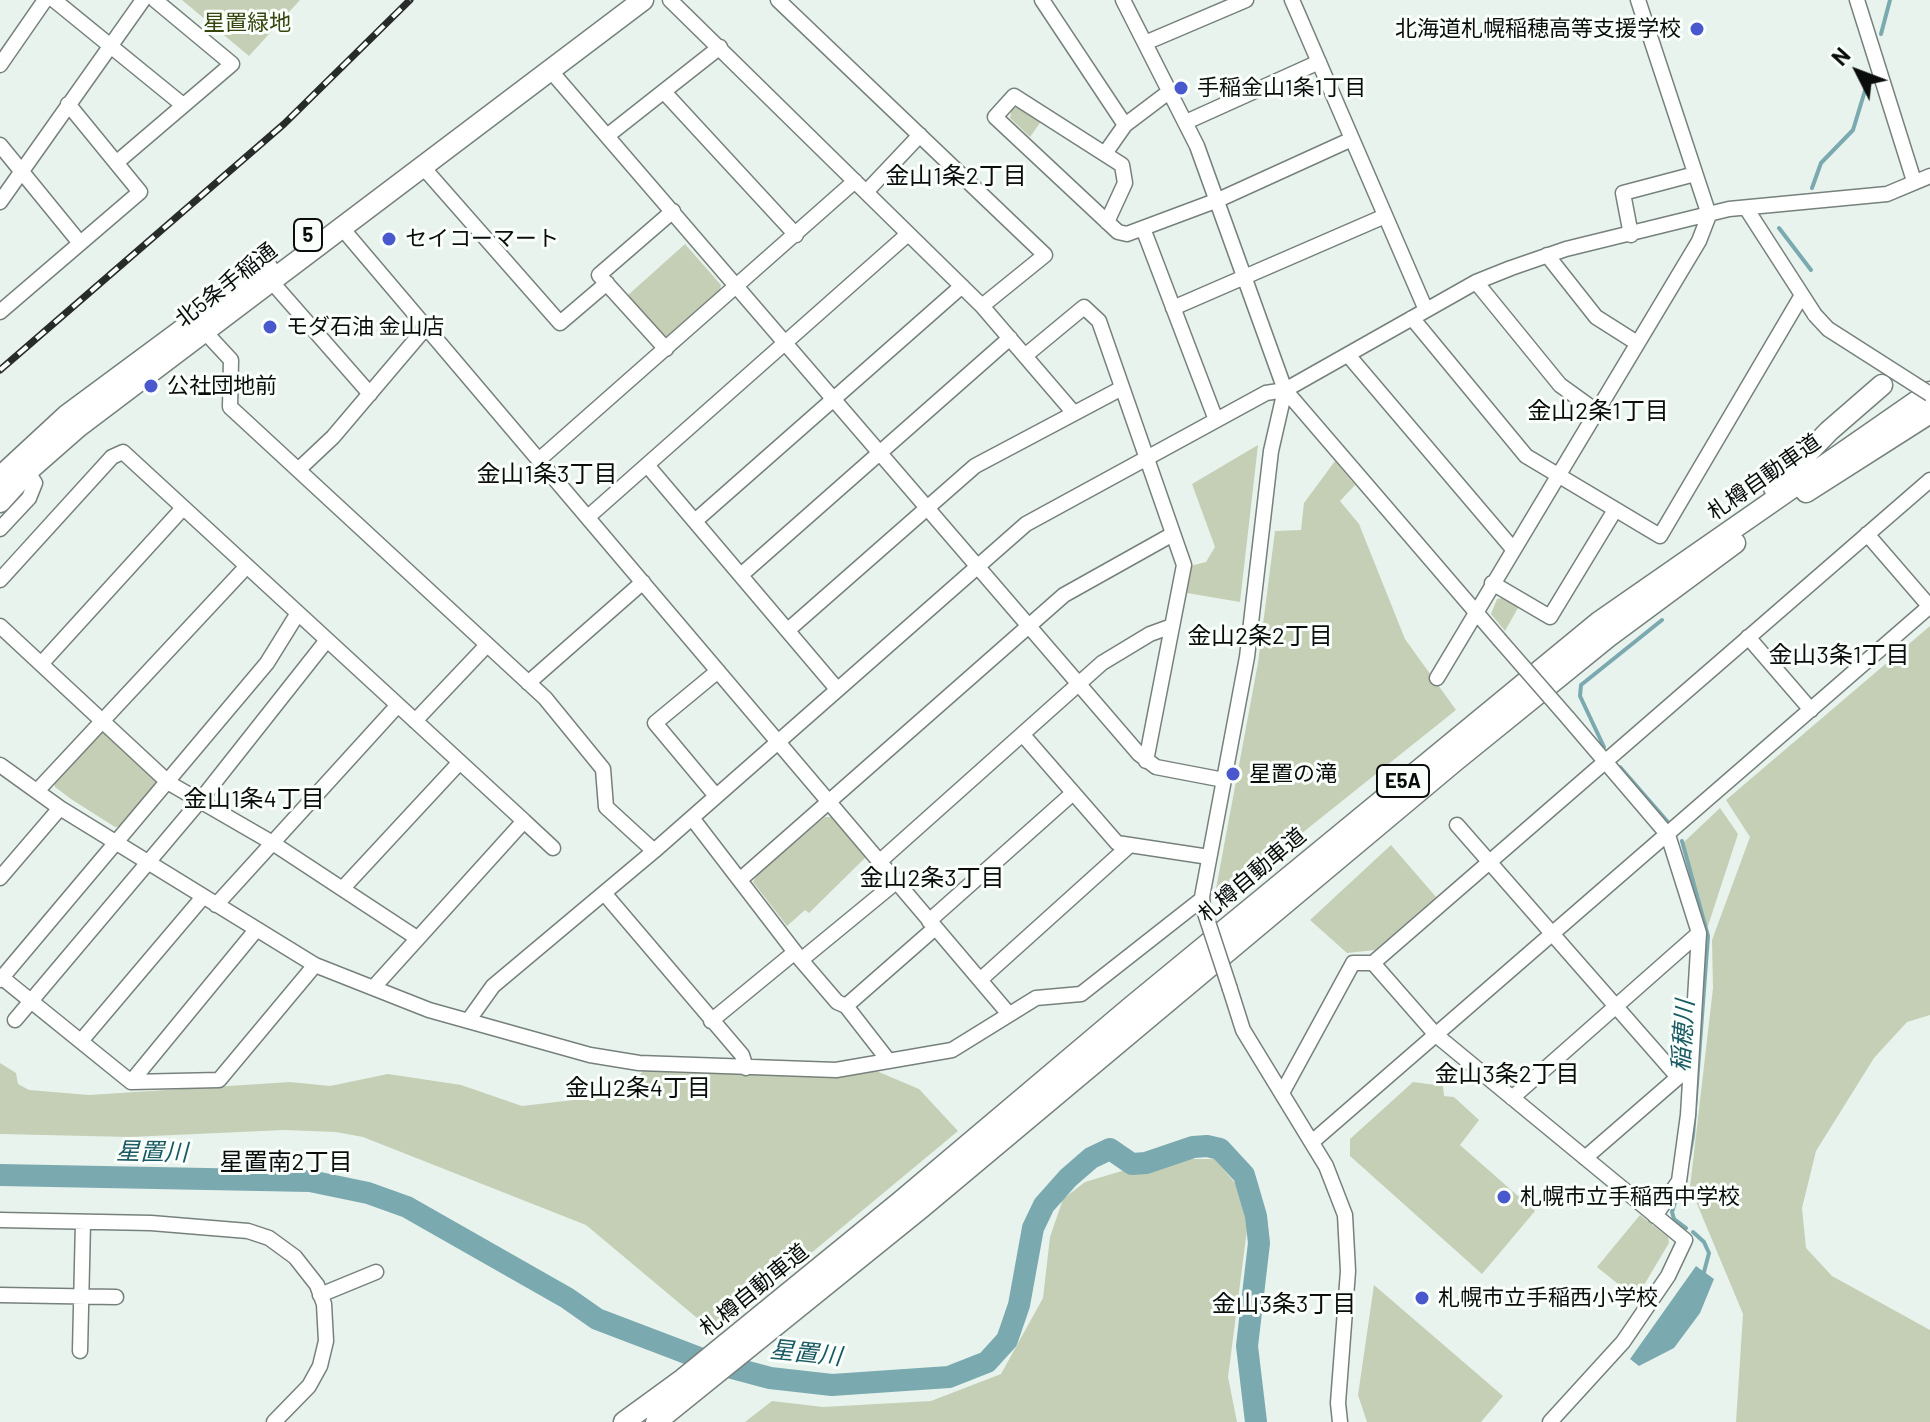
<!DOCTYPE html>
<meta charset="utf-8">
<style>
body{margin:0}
#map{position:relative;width:1930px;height:1422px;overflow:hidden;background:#e8f3ee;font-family:Barlow,sans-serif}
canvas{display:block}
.north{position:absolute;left:1818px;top:32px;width:80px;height:80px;-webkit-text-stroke:6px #fafffc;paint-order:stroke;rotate:312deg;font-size:22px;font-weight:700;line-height:32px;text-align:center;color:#0a0d0c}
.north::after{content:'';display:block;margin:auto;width:28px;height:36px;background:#0a0d0c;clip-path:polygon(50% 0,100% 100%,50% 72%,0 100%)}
</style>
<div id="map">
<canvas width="1930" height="1422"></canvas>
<div class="north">N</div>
</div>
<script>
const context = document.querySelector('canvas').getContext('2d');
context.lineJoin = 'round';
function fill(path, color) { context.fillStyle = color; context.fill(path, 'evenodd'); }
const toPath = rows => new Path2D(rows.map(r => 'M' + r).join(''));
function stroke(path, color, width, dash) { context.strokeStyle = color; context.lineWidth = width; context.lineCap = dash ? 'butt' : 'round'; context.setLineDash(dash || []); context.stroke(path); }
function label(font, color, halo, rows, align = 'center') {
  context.font = font + ' Barlow,"Noto Sans JP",sans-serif'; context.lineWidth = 6; context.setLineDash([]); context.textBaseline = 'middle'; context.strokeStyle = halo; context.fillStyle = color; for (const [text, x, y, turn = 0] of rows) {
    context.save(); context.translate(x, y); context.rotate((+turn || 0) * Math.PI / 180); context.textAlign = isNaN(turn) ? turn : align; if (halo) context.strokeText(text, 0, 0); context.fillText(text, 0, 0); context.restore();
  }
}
const green = toPath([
 [182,0,300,0,249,56],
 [1020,107,1042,120,1030,137,1010,118,1012,108],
 [685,244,721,285,720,290,667,336,663,336,627,296],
 [1258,445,1240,602,1187,593,1190,566,1206,562,1215,547,1192,484],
 [1335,461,1355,485,1340,501,1359,524,1405,639,1456,710,1217,901,1215,894,1258,663,1275,531,1301,530,1304,503],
 [1504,598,1519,606,1505,631,1491,614,1497,599],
 [1930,626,1930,1015,1907,1022,1874,1058,1816,1151,1802,1208,1806,1248,1832,1276,1930,1330,1930,1422,1736,1422,1743,1314,1690,1187,1713,988,1712,940,1750,837,1726,800],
 [102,731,107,731,157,782,121,826,115,827,71,799,55,787,54,782],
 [1720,808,1738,834,1706,932,1684,842],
 [825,817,832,817,866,857,809,913,805,910,787,926,753,882,757,875],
 [1391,845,1436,897,1375,950,1347,953,1310,920],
 [0,1063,16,1073,18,1084,29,1090,89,1095,290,1082,330,1086,388,1074,461,1085,522,1106,582,1099,633,1086,646,1066,867,1067,919,1089,958,1131,715,1333,586,1225,363,1137,336,1132,284,1130,130,1137,0,1134],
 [1413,1082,1443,1086,1444,1096,1454,1097,1479,1120,1460,1145,1535,1211,1482,1274,1350,1156,1350,1139],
 [1182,1159,1215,1159,1240,1189,1248,1222,1228,1377,1237,1422,745,1422,772,1401,823,1407,931,1401,1001,1374,1043,1298,1050,1237,1063,1199,1085,1182,1125,1170,1153,1172],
 [1640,1215,1668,1237,1669,1243,1638,1295,1633,1296,1597,1267],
 [1374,1285,1503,1396,1481,1422,1367,1422,1358,1395]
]);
const water = toPath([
 [1696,1266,1714,1279,1700,1313,1674,1348,1639,1366,1630,1359]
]);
const stream = toPath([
 [1881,34,1890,0],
 [1812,188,1821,163,1853,130,1867,84],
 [1779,228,1811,270],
 [1604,747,1580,696,1581,685,1662,620],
 [1620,767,1667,821],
 [1682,841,1708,936,1693,1136,1689,1158],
 [1678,1193,1672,1212,1674,1219,1686,1228],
 [1693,1232,1704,1242,1709,1253,1704,1272]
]);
const river = toPath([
 [0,1175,310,1181,368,1193,407,1207,567,1298,597,1319,710,1362,770,1378,832,1385,949,1377,987,1362,1007,1340,1019,1305,1033,1228,1044,1205,1068,1178,1091,1158,1110,1149,1132,1164,1146,1163,1193,1147,1207,1146,1220,1149,1244,1175,1256,1216,1259,1243,1247,1346,1256,1422]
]);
const minor = toPath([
 [54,0,183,105],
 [670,0,982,306,1073,412],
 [778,0,1045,255,982,306],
 [1042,0,1125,125],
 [1123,0,1197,146,1285,390,1499,639],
 [1292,0,1426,310],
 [1857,0,1914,181],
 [1145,43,1246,0],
 [0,65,45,0],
 [550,70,1139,754,1156,767,1224,780],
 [665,93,796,235],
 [1186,122,1319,62],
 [607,136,720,47],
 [0,145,80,243],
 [1106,152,1125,125,1170,91],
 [116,163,232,64,155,0],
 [422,166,560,323,607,283],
 [867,191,920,135],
 [0,202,143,0],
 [1746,208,1815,315],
 [1107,222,1125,183,1122,165,1014,96,995,117,1118,232,1127,234,1218,200,1352,139],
 [341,227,1008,1013],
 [1144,231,1216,420],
 [1631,235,1623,193,1695,174],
 [1547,255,1596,317,1637,343],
 [271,281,370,394],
 [1476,282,1560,385,1596,411],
 [1173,308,1385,216],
 [0,312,140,192,68,104],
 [1412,318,1526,456,1660,536,1802,295],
 [206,333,231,360,230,407,545,698,603,769,606,807,654,851],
 [666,349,599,275,673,211],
 [1026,355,1084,307,1099,321,1184,565,1146,761],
 [1348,355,1513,549],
 [541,458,855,181],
 [647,465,837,689],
 [298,470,333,437,428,325],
 [588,517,908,234],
 [695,521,962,286],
 [0,529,29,498,35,483,24,466],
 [1867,534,1930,607],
 [741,575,1010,338],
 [0,580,112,457,123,452,524,821,373,988],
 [1492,583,1550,617,1615,510],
 [0,626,169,783,271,842,417,938],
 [788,630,975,466,1122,388],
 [1748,637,1811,710],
 [41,664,183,508],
 [1437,678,1699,241,1709,215,1638,0],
 [528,683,643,582],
 [1568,718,1668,835,1699,933,1688,1115,1679,1181,1655,1216],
 [415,721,487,645],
 [1023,735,1117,843,1209,857],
 [0,765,60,808,315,965,429,1010,590,1055,639,1063,836,1070,952,1050,1036,998,1081,994,1202,899],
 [37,791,247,566],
 [716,796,655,723,718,671],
 [692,818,801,960,837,1002,846,1006,888,1060],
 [524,821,553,848],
 [1457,825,1676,1075],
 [879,862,1102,663,1150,634,1172,626],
 [0,878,60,808],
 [742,878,1064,595,1173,534],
 [343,888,460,762],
 [604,893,742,1055,746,1068],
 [216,905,398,705],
 [1203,907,1202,897,1247,657,1271,451,1285,390],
 [929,921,1073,793],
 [801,960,896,882],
 [1373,963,1436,1035,1685,1240,1668,1276,1623,1342,1550,1422],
 [0,976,131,1082,219,1080,315,965],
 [0,980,267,663,298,613],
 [980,980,1130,845],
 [1230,989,1243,1030,1326,1166,1345,1215,1348,1271,1338,1403,1340,1422],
 [846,1006,935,928],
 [15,1020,199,802,327,640],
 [468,1021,493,986,654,851,1026,524,1266,393,1285,390,1476,282,1511,268,1566,249,1729,209,1887,194,1930,176],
 [711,1021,795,952],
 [81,1041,203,897],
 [131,1082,256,930],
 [1282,1093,1353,963,1373,963,1930,480],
 [1512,1098,1699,933],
 [1312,1142,1930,606],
 [1585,1158,1683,1073],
 [0,1220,151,1223,248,1231,269,1238,295,1257,317,1285,324,1304,326,1341,320,1366,309,1386,274,1422],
 [0,1295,116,1297],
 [320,1295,376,1272],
 [80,1351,83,1222]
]);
const highway = toPath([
 [0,477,67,415,267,267],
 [1774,488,1829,431,1882,385],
 [1806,492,1930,413],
 [0,502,29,470,78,427,643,0],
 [624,1422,683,1379,900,1202,1131,1007,1599,622,1930,392],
 [656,1422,921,1208,1455,761,1608,637,1735,543]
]);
const rail = toPath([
 [0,370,284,124,410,0]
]);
const minorBridge = toPath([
 [1815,315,1828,329,1930,394],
 [1499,639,1568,718],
 [1204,910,1230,989]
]);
const markers = [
 [1697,29,8,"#4958cd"],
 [1181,88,8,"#4958cd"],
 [389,239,8,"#4958cd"],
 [270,327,8,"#4958cd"],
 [151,386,8,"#4958cd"],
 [1233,774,8,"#4958cd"],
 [1504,1197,8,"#4958cd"],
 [1422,1298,8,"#4958cd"]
];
const shields = [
 [308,235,28],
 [1403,781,52]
];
const shieldNames = [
 ["5",308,235],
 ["E5A",1403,781]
];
const parkNames = [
 ["星置緑地",247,23]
];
const poiNames = [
 ["北海道札幌稲穂高等支援学校",1681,29,"right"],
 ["手稲金山1条1丁目",1197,88],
 ["セイコーマート",405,239],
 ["モダ石油 金山店",286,327],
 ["公社団地前",167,386],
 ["星置の滝",1249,774],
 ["札幌市立手稲西中学校",1520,1197],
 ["札幌市立手稲西小学校",1438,1298]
];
const streetNames = [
 ["北5条手稲通",226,285,-38],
 ["札樽自動車道",1764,477,-35],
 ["札樽自動車道",1252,875,-40],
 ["札樽自動車道",754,1290,-39]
];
const neighbourhoodNames = [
 ["金山1条2丁目",956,176],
 ["金山2条1丁目",1598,411],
 ["金山1条3丁目",547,474],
 ["金山2条2丁目",1260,636],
 ["金山3条1丁目",1839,655],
 ["金山1条4丁目",254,799],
 ["金山2条3丁目",932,878],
 ["金山3条2丁目",1507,1074],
 ["金山2条4丁目",638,1088],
 ["星置南2丁目",286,1162],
 ["金山3条3丁目",1284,1304]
];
const waterNames = [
 ["稲穂川",1683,1036,-86],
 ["星置川",152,1152,1],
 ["星置川",806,1353,6]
];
fill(green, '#c5cfb5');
fill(water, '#7ba9b0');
stroke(stream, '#7ba9b0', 4);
stroke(river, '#7ba9b0', 22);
stroke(minor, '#77817c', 17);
stroke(highway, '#77817c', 23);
stroke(minor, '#fff', 14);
stroke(highway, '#fff', 20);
stroke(rail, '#272b29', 7);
stroke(rail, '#fafffc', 4, [12]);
stroke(minorBridge, '#77817c', 17, []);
stroke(minorBridge, '#fff', 14);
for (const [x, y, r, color] of markers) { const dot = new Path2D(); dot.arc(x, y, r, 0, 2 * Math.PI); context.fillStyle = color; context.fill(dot); stroke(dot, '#fafffc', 3); }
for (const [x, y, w] of shields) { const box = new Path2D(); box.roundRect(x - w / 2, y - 16, w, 32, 6); context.fillStyle = '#fafffc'; context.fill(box); stroke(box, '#0a0d0c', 2); }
label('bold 20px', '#0a0d0c', null, shieldNames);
label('22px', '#36450d', '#fafffc', parkNames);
label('22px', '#0a0d0c', '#fafffc', poiNames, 'left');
label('22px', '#0a0d0c', '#fafffc', streetNames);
label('24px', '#0a0d0c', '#fafffc', neighbourhoodNames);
label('italic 24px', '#1a5a63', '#fafffc', waterNames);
</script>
